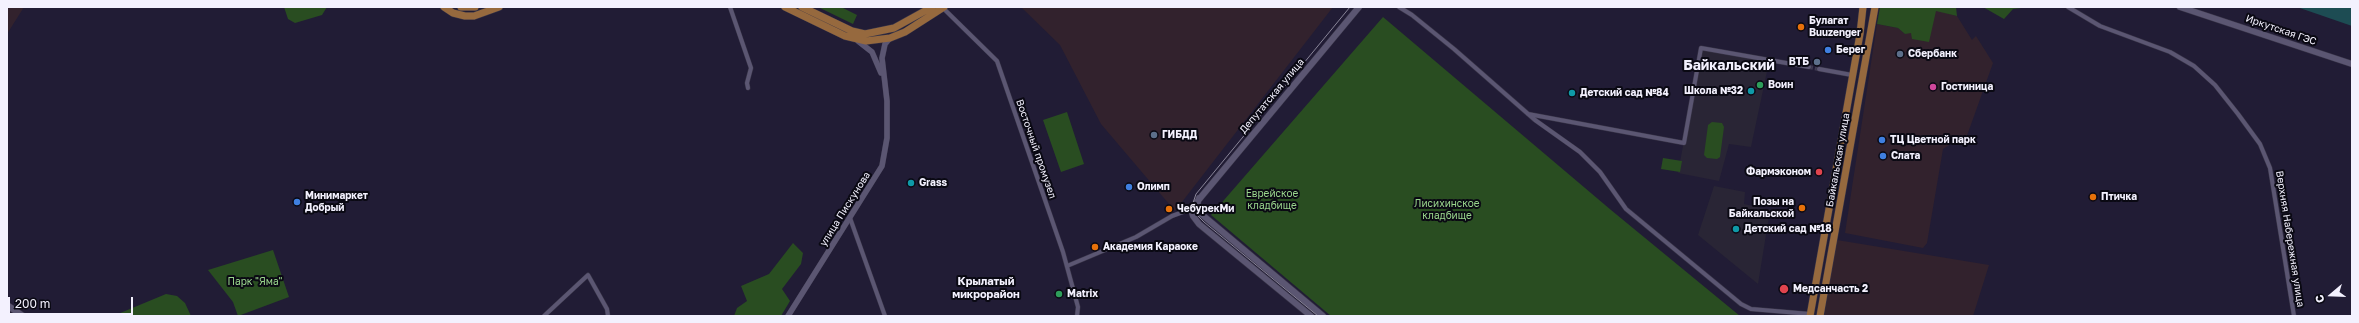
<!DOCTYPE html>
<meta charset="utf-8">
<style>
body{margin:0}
#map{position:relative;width:2359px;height:323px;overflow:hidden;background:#211c35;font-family:"Golos Text",sans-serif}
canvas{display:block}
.frame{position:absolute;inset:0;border:8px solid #f3f1fe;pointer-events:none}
.north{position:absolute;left:2311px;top:275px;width:40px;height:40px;-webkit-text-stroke:3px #0a0913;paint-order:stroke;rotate:251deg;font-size:11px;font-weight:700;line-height:16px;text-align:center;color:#f3f1fe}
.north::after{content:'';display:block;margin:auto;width:14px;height:18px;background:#f3f1fe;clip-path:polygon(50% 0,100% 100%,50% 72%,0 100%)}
.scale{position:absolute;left:8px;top:297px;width:125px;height:18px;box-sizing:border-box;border:2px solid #f3f1fe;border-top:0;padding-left:5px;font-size:12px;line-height:14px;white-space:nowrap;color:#f3f1fe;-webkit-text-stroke:3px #0a0913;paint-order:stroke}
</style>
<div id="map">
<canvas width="2359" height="323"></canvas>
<div class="frame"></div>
<div class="north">С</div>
<div class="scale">200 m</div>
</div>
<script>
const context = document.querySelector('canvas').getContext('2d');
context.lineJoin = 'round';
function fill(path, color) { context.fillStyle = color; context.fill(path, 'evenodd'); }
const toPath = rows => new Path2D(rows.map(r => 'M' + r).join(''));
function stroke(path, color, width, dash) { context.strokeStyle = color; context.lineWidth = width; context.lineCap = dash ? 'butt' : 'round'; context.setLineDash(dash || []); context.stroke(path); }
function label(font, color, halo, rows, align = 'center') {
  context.font = font + ' "Golos Text",sans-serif'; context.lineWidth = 4; context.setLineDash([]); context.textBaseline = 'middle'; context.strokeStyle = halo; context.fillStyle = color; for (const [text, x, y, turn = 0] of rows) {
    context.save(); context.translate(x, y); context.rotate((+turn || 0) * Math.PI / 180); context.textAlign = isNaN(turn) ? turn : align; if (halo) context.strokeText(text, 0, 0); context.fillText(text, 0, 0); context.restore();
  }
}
const commercial = toPath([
 [7,7,24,7,7,34],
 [1021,7,1333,7,1175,211,1101,124,1060,45],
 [1936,10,1957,16,1972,40,1976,36,1993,63,1964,144,1954,142,1943,149,1927,243,1923,248,1845,233,1877,24,1898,28,1905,34],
 [1837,240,1989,265,1973,316,1824,316]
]);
const education = toPath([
 [1701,48,1769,62,1751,147,1729,144,1719,181,1678,173],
 [1714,186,1745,192,1744,204,1770,210,1758,284,1698,235]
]);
const green = toPath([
 [284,7,327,7,322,15,295,23,288,19],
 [818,7,841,7,857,15,853,24],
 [1880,7,1956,7,1957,16,1936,11,1929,42,1912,39,1911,33,1905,34,1898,28,1877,24],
 [1983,7,2030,7,2013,9,2004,19],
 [1383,17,1611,210,1740,316,1331,316,1211,215],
 [1067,112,1084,164,1061,172,1043,120],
 [1712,122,1722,123,1724,127,1720,157,1717,159,1707,158,1704,155,1708,125],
 [1663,158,1682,161,1680,172,1661,169],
 [793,243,803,253,801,264,782,289,790,301,781,316,734,316,737,308,747,301,741,286,769,274],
 [273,250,289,297,238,316,233,302,208,270],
 [166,294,177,296,185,303,191,316,113,316]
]);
const water = toPath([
 [2297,7,2352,7,2352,26]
]);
const minorTunnel = toPath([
 [1809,67,1819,69]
]);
const minor = toPath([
 [730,7,751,68,747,83,748,88],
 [1399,7,1412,15,1454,49,1535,120,1580,152,1600,172,1626,209,1741,304,1751,309,1810,314],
 [2068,7,2100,26,2170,52,2194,66,2215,85,2238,114,2260,144,2270,168,2294,316],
 [943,8,997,61,1063,252,1078,307,1077,316],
 [1819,69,1852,75],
 [1528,114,1684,143,1701,48,1809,67],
 [850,218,885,316],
 [1067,266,1136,237,1172,216,1191,209],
 [544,316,588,275,607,309,608,316]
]);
const tertiary = toPath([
 [858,41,872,52,881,73],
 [788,316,882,166,887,138,887,101,882,58,885,44,890,38]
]);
const secondary = toPath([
 [2180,7,2352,64],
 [1199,198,1197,205,1200,213,1323,316],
 [7,305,23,316],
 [1311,316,1199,224,1193,216,1191,209,1359,7]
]);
const primary = toPath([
 [444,7,453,13,465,16,474,16,499,7],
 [461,7,475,7],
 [785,7,845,36,866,41,890,38,905,32,944,7],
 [802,7,852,31,865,34,894,28,932,7],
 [1810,316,1860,34,1863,7],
 [1820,316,1875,7]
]);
const tram = toPath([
 [1318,316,1204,222,1196,214,1193,203,1196,194,1350,7]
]);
const markers = [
 [1801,27,4,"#e8710a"],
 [1828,50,4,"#3f7fe0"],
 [1900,54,4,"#5c6f8a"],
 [1817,62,4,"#5c6f8a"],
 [1760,85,4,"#2e9e5b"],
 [1933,87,4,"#d1479c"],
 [1751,91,4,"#0f9aa8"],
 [1572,93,4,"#0f9aa8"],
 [1154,135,4,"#5c6f8a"],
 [1882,140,4,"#3f7fe0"],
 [1883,156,4,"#3f7fe0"],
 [1819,172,4,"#e0444e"],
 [911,183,4,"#0f9aa8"],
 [1129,187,4,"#3f7fe0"],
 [2093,197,4,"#e8710a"],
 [297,202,4,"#3f7fe0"],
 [1802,208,4,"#e8710a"],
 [1169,209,4,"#e8710a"],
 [1736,229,4,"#0f9aa8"],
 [1095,247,4,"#e8710a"],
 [1784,289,5,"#e0444e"],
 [1059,294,4,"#2e9e5b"]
];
const poiNames = [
 ["Булагат",1809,21],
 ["Buuzenger",1809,33],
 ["Берег",1836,50],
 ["Сбербанк",1908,54],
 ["ВТБ",1809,62,"right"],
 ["Воин",1768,85],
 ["Гостиница",1941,87],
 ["Школа №32",1743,91,"right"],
 ["Детский сад №84",1580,93],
 ["ГИБДД",1162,135],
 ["ТЦ Цветной парк",1890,140],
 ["Слата",1891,156],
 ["Фармэконом",1811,172,"right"],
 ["Grass",919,183],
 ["Олимп",1137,187],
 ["Минимаркет",305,196],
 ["Добрый",305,208],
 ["Птичка",2101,197],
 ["Позы на",1794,202,"right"],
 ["Байкальской",1794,214,"right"],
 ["ЧебурекМи",1177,209],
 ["Детский сад №18",1744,229],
 ["Академия Караоке",1103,247],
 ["Медсанчасть 2",1793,289],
 ["Matrix",1067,294]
];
const streetNames = [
 ["Иркутская ГЭС",2281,30,19],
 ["Депутатская улица",1272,96,-50],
 ["Восточный промузел",1036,149,71],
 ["Байкальская улица",1838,160,-80],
 ["улица Пискунова",845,209,-58],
 ["Верхняя Набережная улица",2290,239,81]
];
const parkNames = [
 ["Еврейское",1272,194],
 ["кладбище",1272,206],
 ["Лисихинское",1447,204],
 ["кладбище",1447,216],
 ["Парк \"Яма\"",255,282]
];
const neighbourhoodNames = [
 ["Крылатый",986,282],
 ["микрорайон",986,295]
];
const districtNames = [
 ["Байкальский",1729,66]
];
fill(commercial, '#32222d');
fill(education, '#292535');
fill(green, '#294d21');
fill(water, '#1d4c53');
stroke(minorTunnel, '#403c53', 4, [4, 2]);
stroke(minor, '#393548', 5);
stroke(tertiary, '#393548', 6);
stroke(secondary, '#393548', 7);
stroke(primary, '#393548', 8);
stroke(minor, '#5b5672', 4);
stroke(tertiary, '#5b5672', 5.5);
stroke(secondary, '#5b5672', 6);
stroke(primary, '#96693e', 7);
stroke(tram, '#8a8699', 1);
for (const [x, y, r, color] of markers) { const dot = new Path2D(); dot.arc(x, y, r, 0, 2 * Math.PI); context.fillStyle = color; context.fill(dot); stroke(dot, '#0a0913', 1.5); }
label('bold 10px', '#f3f1fe', '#0a0913', poiNames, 'left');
label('10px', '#f3f1fe', '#0a0913', streetNames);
label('10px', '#99d58c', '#0a0913', parkNames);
label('bold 11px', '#f3f1fe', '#0a0913', neighbourhoodNames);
label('bold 14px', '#f3f1fe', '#0a0913', districtNames);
</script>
